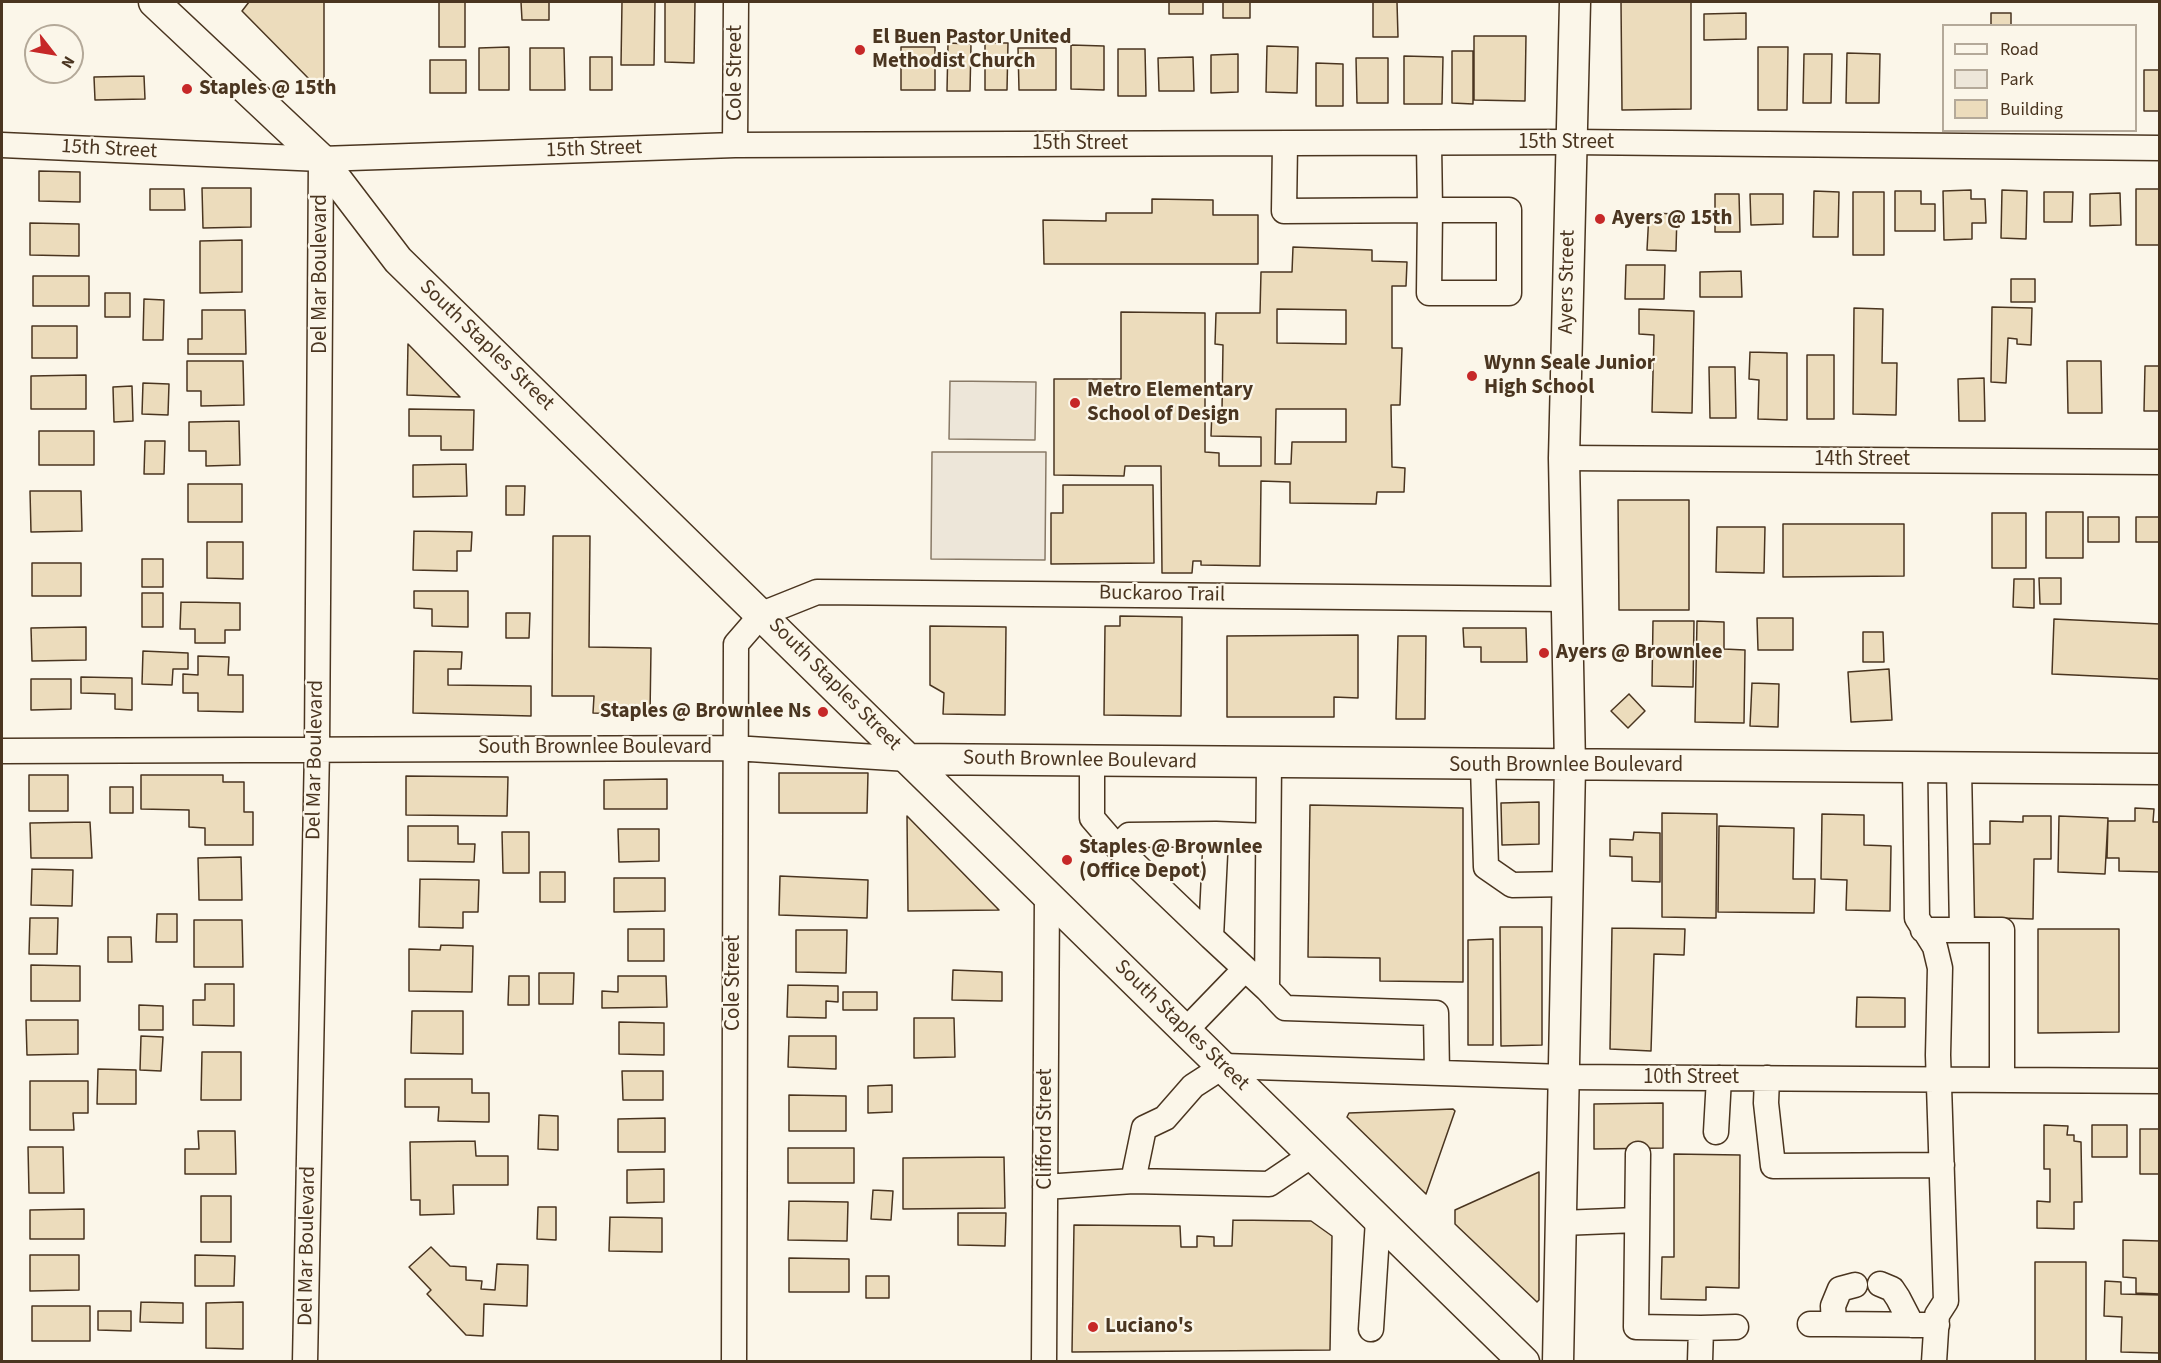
<!DOCTYPE html>
<style>
body{margin:0}
#map{position:relative;width:2161px;height:1363px;overflow:hidden;background:#fbf6e9;font-family:"Source Sans 3",sans-serif}
canvas{display:block}
.frame{position:absolute;inset:0;border:3px solid #4a3520;pointer-events:none}
.legend{position:absolute;left:1942px;top:24px;width:195px;height:108px;box-sizing:border-box;background:#fbf6e9;border:2px solid #b4a999;margin:0;padding:8px 10px;list-style:none;font-size:18px;color:#4a3520}
.legend li{display:flex;align-items:center;gap:12px;height:30px}
.legend b{width:30px;border:2px solid #b4a999}
.north{position:absolute;left:24px;top:24px;width:60px;height:60px;box-sizing:border-box;background:#fbf6e9;border:2px solid #b4a999;border-radius:50%;rotate:121deg;font-size:16px;font-weight:700;line-height:24px;text-align:center;color:#4a3520}
.north::after{content:'';display:block;margin:auto;width:21px;height:27px;background:#c62828;clip-path:polygon(50% 0,100% 100%,50% 72%,0 100%)}
</style>
<div id="map">
<canvas width="2161" height="1363"></canvas>
<div class="frame"></div>
<ul class="legend">
<li><b style="height:8px;background:#fbf6e9"></b>Road</li>
<li><b style="height:16px;background:#ede6d9"></b>Park</li>
<li><b style="height:16px;background:#ecdcbc"></b>Building</li>
</ul>
<div class="north">N</div>
</div>
<script>
const context = document.querySelector('canvas').getContext('2d');
context.lineJoin = 'round';
function fill(path, color) { context.fillStyle = color; context.fill(path, 'evenodd'); }
const toPath = rows => new Path2D(rows.map(r => 'M' + r).join(''));
function stroke(path, color, width, dash) { context.strokeStyle = color; context.lineWidth = width; context.lineCap = dash ? 'butt' : 'round'; context.setLineDash(dash || []); context.stroke(path); }
function label(font, color, halo, rows, align = 'center') {
  context.font = font + ' "Source Sans 3",sans-serif'; context.lineWidth = 4.5; context.setLineDash([]); context.textBaseline = 'middle'; context.strokeStyle = halo; context.fillStyle = color; for (const [text, x, y, turn = 0] of rows) {
    context.save(); context.translate(x, y); context.rotate((+turn || 0) * Math.PI / 180); context.textAlign = isNaN(turn) ? turn : align; if (halo) context.strokeText(text, 0, 0); context.fillText(text, 0, 0); context.restore();
  }
}
const green = toPath([
 [950,381,1036,382,1035,440,949,439,950,381],
 [932,452,1046,452,1045,560,931,559,932,452]
]);
const building = toPath([
 [249,2,324,2,324,79,316,86,242,11,249,2],
 [439,2,465,2,465,47,439,47,439,2],
 [521,2,549,2,549,20,522,20,521,2],
 [622,2,655,2,654,65,621,65,622,2],
 [665,2,695,2,694,63,665,62,665,2],
 [1169,2,1203,2,1203,14,1169,14,1169,2],
 [1223,2,1250,2,1250,18,1223,18,1223,2],
 [1373,2,1397,2,1398,37,1373,37,1373,2],
 [1621,2,1691,2,1691,109,1622,110,1621,2],
 [1746,13,1746,39,1704,40,1704,14,1746,13],
 [1991,13,2011,13,2011,26,1991,26,1991,13],
 [1474,36,1526,36,1525,101,1474,100,1474,36],
 [948,43,971,44,970,91,947,91,948,43],
 [985,43,1008,43,1007,90,985,90,985,43],
 [1071,45,1104,46,1104,90,1071,89,1071,45],
 [1267,46,1298,47,1297,93,1266,92,1267,46],
 [509,47,509,90,479,90,479,48,509,47],
 [901,47,935,47,935,90,901,90,901,47],
 [1758,47,1788,47,1787,110,1758,110,1758,47],
 [530,48,564,48,565,90,530,90,530,48],
 [1018,48,1056,48,1056,90,1019,90,1018,48],
 [1118,49,1145,49,1146,96,1118,96,1118,49],
 [1452,51,1473,51,1473,104,1452,103,1452,51],
 [1847,53,1880,54,1879,103,1846,103,1847,53],
 [1238,54,1238,92,1211,93,1211,55,1238,54],
 [1804,54,1832,54,1831,103,1803,103,1804,54],
 [1404,56,1443,57,1442,104,1404,104,1404,56],
 [590,57,612,57,612,90,590,90,590,57],
 [1193,57,1194,91,1159,91,1158,58,1193,57],
 [1356,58,1388,58,1388,103,1357,103,1356,58],
 [430,60,466,60,466,93,430,93,430,60],
 [1316,63,1343,64,1343,106,1316,106,1316,63],
 [2144,70,2160,70,2160,111,2144,111,2144,70],
 [144,76,145,99,95,100,94,77,144,76],
 [39,171,80,172,80,202,39,201,39,171],
 [202,188,251,188,251,227,203,228,202,188],
 [150,189,184,189,185,210,150,210,150,189],
 [2136,189,2160,189,2160,245,2136,245,2136,189],
 [1971,190,1971,199,1985,199,1986,223,1972,223,1972,239,1944,240,1943,191,1971,190],
 [2002,190,2027,191,2026,239,2001,238,2002,190],
 [1814,191,1839,192,1838,237,1813,237,1814,191],
 [1895,191,1921,191,1921,204,1935,204,1935,231,1895,231,1895,191],
 [1853,192,1884,192,1884,255,1853,255,1853,192],
 [2044,192,2073,192,2072,222,2044,222,2044,192],
 [2120,193,2121,225,2090,226,2090,194,2120,193],
 [1715,194,1739,194,1740,232,1715,232,1715,194],
 [1750,194,1783,194,1783,224,1751,225,1750,194],
 [1152,199,1213,200,1213,215,1258,215,1258,264,1044,264,1043,220,1106,221,1106,213,1152,213,1152,199],
 [1649,213,1677,214,1676,251,1647,250,1649,213],
 [30,223,79,224,79,256,30,255,30,223],
 [242,240,242,292,200,293,200,241,242,240],
 [1293,247,1372,250,1372,261,1407,262,1406,286,1392,286,1392,348,1402,348,1400,405,1391,405,1392,467,1405,468,1404,492,1377,492,1376,504,1290,503,1290,482,1261,481,1260,566,1201,565,1201,561,1193,561,1192,573,1162,573,1161,466,1125,466,1124,476,1054,475,1054,379,1121,379,1121,312,1205,313,1205,452,1219,453,1219,466,1261,466,1261,437,1211,436,1212,410,1222,410,1223,345,1215,344,1216,313,1260,313,1261,272,1292,272,1293,247],
 [1277,309,1346,310,1346,344,1277,343,1277,309],
 [1276,409,1346,409,1346,442,1292,442,1291,464,1275,464,1276,409],
 [1626,265,1665,265,1664,299,1625,299,1626,265],
 [1741,271,1742,297,1700,297,1700,272,1741,271],
 [33,276,89,276,89,306,33,306,33,276],
 [2011,279,2035,279,2035,302,2011,302,2011,279],
 [105,293,130,293,130,317,105,317,105,293],
 [144,299,164,300,163,340,143,340,144,299],
 [1992,307,2032,308,2031,345,2017,344,2017,339,2008,338,2006,383,1991,382,1992,307],
 [1854,308,1883,309,1882,363,1897,363,1896,415,1853,414,1854,308],
 [1639,309,1694,311,1692,413,1652,412,1654,335,1639,334,1639,309],
 [202,310,245,310,246,354,188,354,188,339,202,339,202,310],
 [32,326,77,326,77,358,32,358,32,326],
 [408,344,460,397,407,395,408,344],
 [1750,352,1787,353,1787,420,1758,419,1759,380,1749,379,1750,352],
 [1807,355,1834,355,1834,419,1807,419,1807,355],
 [187,361,243,361,244,405,201,406,201,391,187,391,187,361],
 [2067,361,2101,361,2102,413,2068,413,2067,361],
 [2145,366,2160,366,2160,411,2144,411,2145,366],
 [1709,367,1735,367,1736,418,1710,418,1709,367],
 [86,375,86,409,31,409,31,376,86,375],
 [1984,378,1985,421,1959,421,1958,379,1984,378],
 [143,383,169,384,168,415,142,414,143,383],
 [132,386,133,421,114,422,113,387,132,386],
 [409,409,474,410,473,450,441,450,441,436,409,436,409,409],
 [239,421,240,465,206,466,206,451,189,451,189,422,239,421],
 [39,431,94,431,94,465,39,465,39,431],
 [145,441,165,441,164,474,144,474,145,441],
 [466,464,467,496,413,497,413,465,466,464],
 [188,484,242,484,242,522,188,522,188,484],
 [1063,485,1153,485,1154,563,1051,564,1051,513,1063,513,1063,485],
 [506,486,525,486,524,515,506,515,506,486],
 [30,491,81,491,82,531,31,532,30,491],
 [1618,500,1689,500,1689,610,1619,610,1618,500],
 [2046,512,2083,512,2083,558,2046,558,2046,512],
 [1992,513,2026,513,2026,568,1992,568,1992,513],
 [2088,517,2119,517,2119,542,2088,542,2088,517],
 [2136,517,2160,517,2160,542,2136,542,2136,517],
 [1783,524,1904,524,1904,576,1783,577,1783,524],
 [1717,527,1765,527,1764,573,1716,572,1717,527],
 [414,531,472,532,471,551,457,551,457,571,413,570,414,531],
 [553,536,590,536,589,647,651,648,650,715,593,713,594,696,552,696,553,536],
 [207,542,243,542,243,579,207,578,207,542],
 [142,559,163,559,163,587,142,587,142,559],
 [32,563,81,563,81,596,32,596,32,563],
 [2039,578,2061,578,2061,604,2040,604,2039,578],
 [2014,579,2034,579,2034,608,2013,607,2014,579],
 [414,591,468,591,468,627,432,626,432,609,414,608,414,591],
 [142,593,163,593,163,627,142,627,142,593],
 [181,602,240,603,240,630,225,630,225,643,195,643,195,629,180,629,181,602],
 [506,613,530,613,529,638,506,638,506,613],
 [1120,616,1182,617,1181,716,1104,715,1105,626,1120,626,1120,616],
 [1757,618,1793,618,1793,650,1758,650,1757,618],
 [2054,619,2160,624,2160,679,2052,674,2054,619],
 [1653,621,1694,621,1693,687,1652,686,1653,621],
 [1697,621,1724,622,1724,649,1745,650,1744,723,1695,722,1697,621],
 [930,626,1006,627,1005,715,943,714,944,693,930,685,930,626],
 [86,627,86,660,32,661,31,628,86,627],
 [1463,628,1526,628,1527,662,1481,662,1481,647,1464,647,1463,628],
 [1863,632,1883,632,1884,662,1863,662,1863,632],
 [1358,635,1358,698,1334,697,1334,717,1227,717,1227,636,1358,635],
 [1398,636,1426,636,1425,719,1396,719,1398,636],
 [143,651,188,653,188,669,173,669,172,685,142,684,143,651],
 [414,651,462,652,461,669,448,669,448,685,531,686,531,716,413,713,414,651],
 [198,656,229,657,228,675,243,675,243,712,198,711,198,693,183,693,183,674,198,675,198,656],
 [1889,669,1892,720,1851,722,1848,672,1889,669],
 [81,677,132,678,132,710,115,709,115,694,81,693,81,677],
 [31,679,71,679,71,709,31,710,31,679],
 [1752,683,1779,684,1778,727,1750,726,1752,683],
 [1629,694,1645,711,1628,728,1611,711,1629,694],
 [779,773,868,773,867,813,779,813,779,773],
 [29,775,68,775,68,811,29,811,29,775],
 [141,775,223,775,223,782,244,782,244,812,253,812,253,845,205,845,205,828,189,827,189,810,141,809,141,775],
 [406,776,508,777,507,816,406,815,406,776],
 [667,779,667,809,604,809,604,780,667,779],
 [110,787,133,787,133,813,110,813,110,787],
 [1539,802,1539,844,1502,845,1501,803,1539,802],
 [1310,805,1463,808,1463,982,1380,981,1380,958,1308,957,1310,805],
 [2135,808,2154,809,2153,822,2160,822,2160,872,2119,871,2119,858,2107,858,2108,821,2135,821,2135,808],
 [1662,813,1717,814,1716,918,1662,917,1662,813],
 [1822,814,1864,815,1864,845,1891,846,1890,911,1846,910,1847,880,1821,879,1822,814],
 [907,816,999,910,908,911,907,816],
 [2023,816,2051,816,2051,859,2034,859,2033,919,1968,917,1968,844,1990,844,1990,821,2023,822,2023,816],
 [2059,816,2108,818,2105,874,2058,872,2059,816],
 [90,822,92,858,31,858,30,823,90,822],
 [408,826,458,826,458,844,475,844,474,862,408,861,408,826],
 [1719,826,1794,828,1793,879,1815,879,1814,913,1718,912,1719,826],
 [618,829,659,829,659,861,619,862,618,829],
 [502,832,529,832,529,873,503,873,502,832],
 [1634,832,1660,833,1660,882,1632,881,1632,857,1610,856,1610,839,1633,840,1634,832],
 [241,857,242,900,199,900,198,858,241,857],
 [32,869,73,870,72,906,31,905,32,869],
 [540,872,565,872,565,902,540,902,540,872],
 [780,876,868,880,867,918,779,915,780,876],
 [614,878,665,878,665,911,614,912,614,878],
 [420,879,479,880,478,912,463,912,463,928,419,927,420,879],
 [157,914,177,914,177,942,156,942,157,914],
 [30,918,58,918,57,954,29,954,30,918],
 [194,920,242,920,243,967,194,967,194,920],
 [1500,927,1542,927,1542,1045,1501,1046,1500,927],
 [1612,928,1685,929,1684,955,1654,954,1651,1051,1610,1049,1612,928],
 [628,929,664,929,664,961,628,961,628,929],
 [2038,929,2119,929,2119,1032,2038,1033,2038,929],
 [796,930,847,930,846,973,796,972,796,930],
 [108,937,131,937,132,962,108,962,108,937],
 [1493,939,1493,1045,1468,1045,1468,940,1493,939],
 [441,945,473,946,472,992,409,991,409,949,440,950,441,945],
 [31,965,80,966,80,1001,31,1001,31,965],
 [953,970,1002,972,1002,1001,952,1000,953,970],
 [539,973,574,973,573,1004,539,1004,539,973],
 [509,976,529,976,529,1005,508,1005,509,976],
 [618,976,666,976,667,1007,602,1008,602,991,618,992,618,976],
 [205,984,234,984,234,1026,193,1025,193,1000,205,1000,205,984],
 [788,985,838,986,838,1002,826,1001,826,1018,787,1017,788,985],
 [843,992,877,992,877,1010,843,1010,843,992],
 [1857,997,1905,998,1905,1027,1856,1027,1857,997],
 [139,1005,163,1006,163,1030,139,1030,139,1005],
 [412,1011,463,1011,463,1054,411,1053,412,1011],
 [914,1018,954,1018,955,1057,914,1058,914,1018],
 [26,1020,78,1020,78,1054,27,1055,26,1020],
 [619,1022,664,1023,664,1055,619,1054,619,1022],
 [141,1036,163,1037,161,1071,140,1070,141,1036],
 [789,1036,836,1036,836,1069,788,1067,789,1036],
 [202,1052,241,1052,241,1100,201,1100,202,1052],
 [98,1069,136,1070,136,1104,97,1104,98,1069],
 [622,1071,663,1071,663,1100,623,1100,622,1071],
 [405,1079,472,1079,472,1093,489,1093,489,1122,438,1121,439,1107,405,1107,405,1079],
 [30,1081,88,1081,88,1113,73,1113,74,1130,30,1130,30,1081],
 [892,1085,892,1112,868,1113,868,1086,892,1085],
 [789,1095,846,1096,846,1131,789,1131,789,1095],
 [1663,1103,1663,1148,1594,1149,1594,1104,1663,1103],
 [1453,1109,1455,1111,1426,1194,1347,1117,1349,1113,1453,1109],
 [539,1115,558,1116,558,1150,538,1149,539,1115],
 [665,1118,665,1152,618,1152,618,1119,665,1118],
 [2044,1125,2068,1126,2067,1135,2074,1135,2074,1141,2081,1142,2082,1202,2074,1202,2074,1229,2037,1228,2037,1201,2050,1202,2050,1169,2044,1169,2044,1125],
 [2092,1125,2127,1125,2127,1157,2092,1157,2092,1125],
 [2140,1129,2160,1129,2160,1174,2140,1174,2140,1129],
 [198,1131,235,1131,236,1174,185,1174,185,1149,199,1149,198,1131],
 [475,1141,476,1156,508,1156,508,1185,453,1185,454,1214,420,1215,420,1200,411,1200,410,1142,475,1141],
 [28,1147,63,1147,64,1193,29,1193,28,1147],
 [788,1148,854,1148,854,1183,788,1183,788,1148],
 [1674,1154,1740,1155,1739,1288,1706,1287,1706,1300,1661,1299,1662,1257,1674,1257,1674,1154],
 [1004,1157,1005,1208,903,1209,903,1158,1004,1157],
 [664,1169,664,1202,627,1203,627,1170,664,1169],
 [1539,1172,1539,1300,1537,1302,1455,1224,1455,1210,1539,1172],
 [873,1190,893,1191,891,1220,871,1219,873,1190],
 [201,1196,231,1196,231,1242,201,1242,201,1196],
 [789,1201,848,1202,847,1241,788,1240,789,1201],
 [538,1207,556,1207,556,1240,537,1239,538,1207],
 [84,1209,84,1239,30,1239,30,1210,84,1209],
 [958,1213,1006,1213,1005,1246,958,1245,958,1213],
 [610,1217,662,1218,662,1252,609,1251,610,1217],
 [1233,1220,1311,1221,1332,1236,1330,1350,1072,1352,1074,1225,1180,1226,1181,1247,1197,1247,1197,1236,1214,1237,1214,1246,1232,1246,1233,1220],
 [2123,1240,2160,1241,2160,1294,2136,1293,2136,1278,2123,1277,2123,1240],
 [431,1247,450,1266,466,1267,466,1280,482,1281,481,1289,495,1290,497,1264,528,1265,527,1306,484,1304,483,1336,466,1335,427,1294,431,1290,409,1267,431,1247],
 [30,1255,79,1255,79,1290,30,1291,30,1255],
 [195,1255,235,1256,234,1286,195,1286,195,1255],
 [789,1258,849,1259,849,1292,789,1292,789,1258],
 [2035,1262,2086,1262,2086,1362,2035,1362,2035,1262],
 [866,1276,889,1276,889,1298,866,1298,866,1276],
 [2105,1281,2121,1282,2121,1294,2160,1295,2160,1353,2121,1352,2122,1317,2104,1316,2105,1281],
 [141,1302,183,1303,183,1323,140,1322,141,1302],
 [243,1302,243,1349,206,1348,206,1303,243,1302],
 [32,1306,90,1306,90,1341,32,1341,32,1306],
 [98,1311,131,1311,131,1331,98,1330,98,1311]
]);
const minor = toPath([
 [1285,144,1284,211,1430,210,1509,210,1509,293,1429,293,1430,210,1429,143],
 [2,145,321,159,735,145,1571,142,2160,148],
 [735,145,736,2],
 [1564,458,2160,462],
 [2,751,734,748,908,759],
 [1092,761,1092,818,1117,847,1129,835,1216,834,1211,937,1267,989],
 [1269,763,1267,989,1285,1008,1436,1013,1437,1073],
 [1483,766,1486,867,1512,885,1568,884],
 [1915,768,1917,918,1935,947,1940,968,1938,1055,1946,1301,1937,1315,1934,1362],
 [1959,768,1962,930],
 [1216,834,1268,836],
 [1117,847,1211,937],
 [1923,930,2002,930,2002,1080],
 [1186,1030,1245,969],
 [1767,1078,1766,1103,1773,1166,1942,1165],
 [1716,1132,1719,1078],
 [1638,1154,1636,1327,1701,1328,1700,1362],
 [1312,1155,1269,1184,1133,1181,1144,1128,1165,1118,1193,1086,1224,1066,1565,1077,2160,1081],
 [1045,1187,1133,1181],
 [1561,1223,1637,1220],
 [1880,1284,1892,1289,1898,1298,1912,1325],
 [1855,1285,1840,1289,1833,1306,1834,1324,1937,1325],
 [1810,1324,1834,1324],
 [1701,1328,1736,1327],
 [1371,1329,1378,1220],
 [305,1362,317,748,321,159],
 [734,1362,736,644,762,614,817,592,1565,599],
 [1044,1362,1047,896]
]);
const major = toPath([
 [154,2,321,159,398,260,1524,1362],
 [908,759,2160,769],
 [1558,1362,1570,766,1564,458,1575,2]
]);
const markers = [
 [860,50,6,"#c62828"],
 [187,89,6,"#c62828"],
 [1600,219,6,"#c62828"],
 [1472,376,6,"#c62828"],
 [1075,403,6,"#c62828"],
 [1544,653,6,"#c62828"],
 [823,712,6,"#c62828"],
 [1067,860,6,"#c62828"],
 [1093,1327,6,"#c62828"]
];
const poiNames = [
 ["El Buen Pastor United",872,38],
 ["Methodist Church",872,62],
 ["Staples @ 15th",199,89],
 ["Ayers @ 15th",1612,219],
 ["Wynn Seale Junior",1484,364],
 ["High School",1484,388],
 ["Metro Elementary",1087,391],
 ["School of Design",1087,415],
 ["Ayers @ Brownlee",1556,653],
 ["Staples @ Brownlee Ns",811,712,"right"],
 ["Staples @ Brownlee",1079,848],
 ["(Office Depot)",1079,872],
 ["Luciano's",1105,1327]
];
const streetNames = [
 ["Cole Street",736,73,-90],
 ["15th Street",1566,143],
 ["15th Street",1080,144],
 ["15th Street",109,150,3],
 ["15th Street",594,150,-2],
 ["Del Mar Boulevard",321,274,-90],
 ["Ayers Street",1568,282,-89],
 ["South Staples Street",486,346,44],
 ["14th Street",1862,460],
 ["Buckaroo Trail",1162,595,1],
 ["South Staples Street",834,685,45],
 ["South Brownlee Boulevard",595,748],
 ["Del Mar Boulevard",316,760,-89],
 ["South Brownlee Boulevard",1080,761,1],
 ["South Brownlee Boulevard",1566,766],
 ["Cole Street",734,983,-90],
 ["South Staples Street",1181,1026,44],
 ["10th Street",1691,1078],
 ["Clifford Street",1046,1129,-90],
 ["Del Mar Boulevard",308,1246,-89]
];
fill(green, '#ede6d9');
stroke(green, '#887966', 1.5);
fill(building, '#ecdcbc');
stroke(building, '#4a3520', 1.5);
stroke(minor, '#4a3520', 27);
stroke(major, '#4a3520', 33);
stroke(minor, '#fbf6e9', 24);
stroke(major, '#fbf6e9', 30);
for (const [x, y, r, color] of markers) { const dot = new Path2D(); dot.arc(x, y, r, 0, 2 * Math.PI); context.fillStyle = color; context.fill(dot); stroke(dot, '#fbf6e9', 2); }
label('bold 21px', '#4a3520', '#fbf6e9', poiNames, 'left');
label('21px', '#4a3520', '#fbf6e9', streetNames);
</script>
